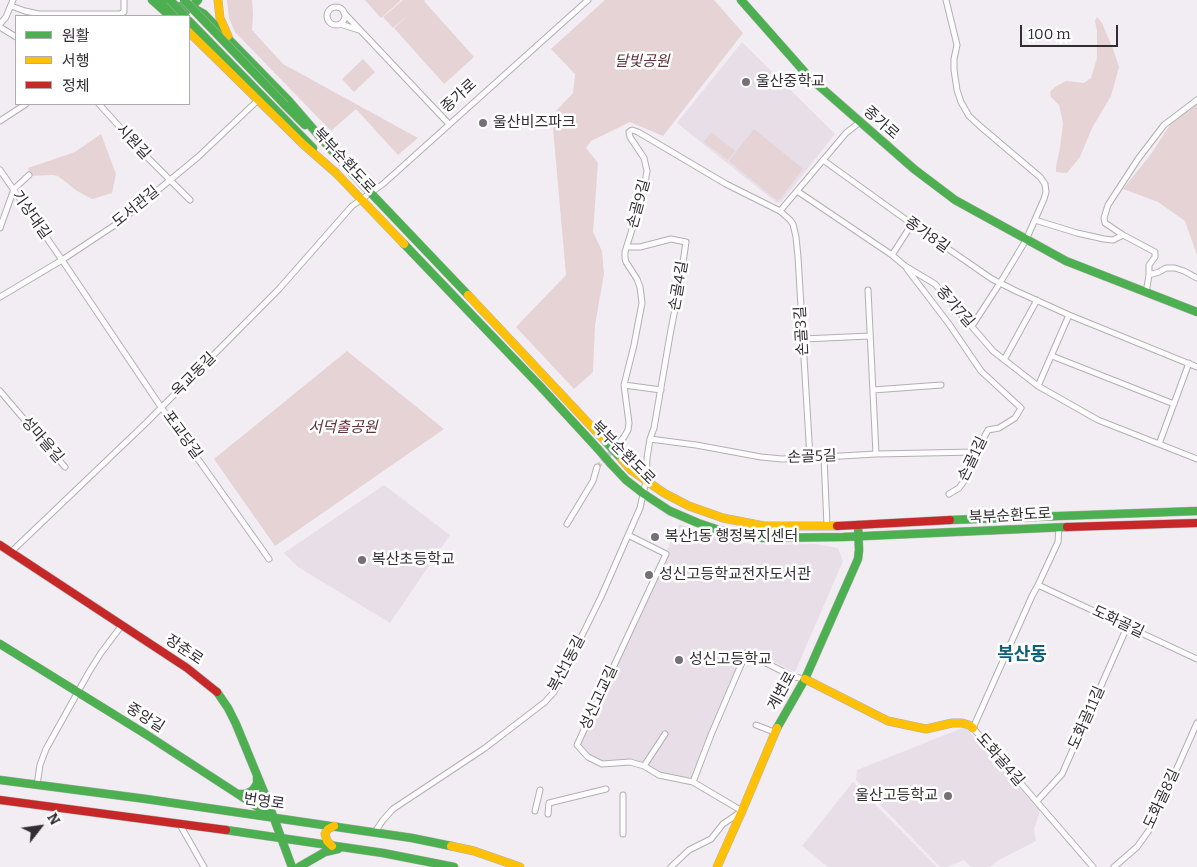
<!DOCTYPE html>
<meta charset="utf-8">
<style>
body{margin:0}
#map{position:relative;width:1197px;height:867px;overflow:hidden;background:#f2edf2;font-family:Bitter,"Noto Sans KR",serif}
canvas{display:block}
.legend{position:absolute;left:15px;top:15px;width:175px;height:90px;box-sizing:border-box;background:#fff;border:1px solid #adabad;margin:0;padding:6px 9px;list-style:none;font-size:15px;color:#312d31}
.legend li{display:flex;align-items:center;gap:10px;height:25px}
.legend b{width:25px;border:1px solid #adabad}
.north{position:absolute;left:15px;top:802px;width:50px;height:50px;-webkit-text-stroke:4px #fff;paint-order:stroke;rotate:60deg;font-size:14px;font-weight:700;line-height:20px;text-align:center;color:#312d31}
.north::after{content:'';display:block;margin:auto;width:18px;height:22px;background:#312d31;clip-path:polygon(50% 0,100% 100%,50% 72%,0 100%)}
.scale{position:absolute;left:1020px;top:25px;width:98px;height:22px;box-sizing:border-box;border:2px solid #312d31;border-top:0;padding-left:6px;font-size:15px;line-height:18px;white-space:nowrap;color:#312d31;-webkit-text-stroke:4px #fff;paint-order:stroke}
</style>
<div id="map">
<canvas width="1197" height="867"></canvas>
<ul class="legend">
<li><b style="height:6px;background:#4caf50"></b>원활</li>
<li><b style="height:6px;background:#ffc107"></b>서행</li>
<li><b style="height:6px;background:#c62828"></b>정체</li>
</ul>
<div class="north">N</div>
<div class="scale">100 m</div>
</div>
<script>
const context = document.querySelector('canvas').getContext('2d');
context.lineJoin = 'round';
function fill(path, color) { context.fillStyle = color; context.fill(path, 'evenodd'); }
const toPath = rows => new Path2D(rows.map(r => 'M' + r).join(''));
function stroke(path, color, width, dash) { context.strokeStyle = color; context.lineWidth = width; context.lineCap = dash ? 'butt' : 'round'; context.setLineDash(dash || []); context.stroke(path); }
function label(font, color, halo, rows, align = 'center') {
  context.font = font + ' Bitter,"Noto Sans KR",serif'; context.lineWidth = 5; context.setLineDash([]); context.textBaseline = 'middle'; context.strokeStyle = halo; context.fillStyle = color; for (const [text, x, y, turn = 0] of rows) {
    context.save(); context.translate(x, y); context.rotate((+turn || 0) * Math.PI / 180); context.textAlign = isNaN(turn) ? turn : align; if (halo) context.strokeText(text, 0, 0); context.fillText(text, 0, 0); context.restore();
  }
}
const built = toPath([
 [742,42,835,134,781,202,777,203,677,123],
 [384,485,450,535,390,623,298,567,284,553],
 [679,524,705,534,733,542,767,545,815,544,838,548,843,561,795,672,745,648,693,780,659,775,630,762,602,764,588,757,577,745],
 [965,727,1040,811,1034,829,1036,841,999,860,990,867,971,867,964,860,947,867,940,867,856,780,857,770],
 [853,782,937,867,828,867,802,846]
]);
const green = toPath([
 [227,0,252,0,253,14,252,30,283,64,418,138,398,155,356,109,331,131,235,32,229,18],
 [365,0,401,0,381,18],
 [403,0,425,0,424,1,474,57,444,84,394,28,413,11,393,28,383,17],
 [605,0,714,0,743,33,663,136,630,122,591,141,586,148,598,163,593,232,602,251,604,274,595,325,593,372,574,389,516,327,566,275,553,128,553,119,557,110,573,93,575,74,551,49],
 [1097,17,1102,23,1113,49,1119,67,1111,96,1092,128,1080,157,1067,173,1056,172,1056,166,1060,148,1063,123,1059,105,1051,97,1050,92,1055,87,1066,81,1084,83,1091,78,1097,58,1097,31,1095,21],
 [363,59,375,72,354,92,342,79],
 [1197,104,1197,255,1185,221,1158,202,1123,189,1151,154,1170,125],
 [754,129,803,169,778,201,729,161],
 [711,132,735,151,728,160,704,142],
 [101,134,116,174,112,193,92,199,77,191,58,176,53,175,30,176,28,168,75,152],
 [347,351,444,429,275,546,214,459]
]);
const streetTunnel = toPath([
 [597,467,614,449]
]);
const street = toPath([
 [946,0,957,45,954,59,954,70,957,90,961,102,969,116,981,127,1040,177,1045,184,1046,192,1044,199,1026,240,1000,283,972,326],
 [11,6,25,11,39,14,120,14,124,12,124,0],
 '327 16a9 9 0 1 1 18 0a9 9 0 1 1-18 0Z',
 [344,13,449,124],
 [0,24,6,17,13,0],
 [340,24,359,30],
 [0,27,16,37],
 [99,104,146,156,190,200],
 [0,121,26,104],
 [823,160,912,224,992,279,1016,291,1069,315,1197,367],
 [0,170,62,260,161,407,269,559],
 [797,191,892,255,905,266,935,284,993,351,1038,386,1098,420,1197,459],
 [780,211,846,133,860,122],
 [1035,220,1077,233,1104,239,1113,240,1123,235],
 [0,228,14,189,29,175],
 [892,255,912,224],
 [907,269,949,324,981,371,1021,408,1015,418,999,428,988,430,976,452,969,474,959,488,949,494],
 [1149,275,1159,272,1166,268,1175,268,1184,271,1197,278],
 [868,290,876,454],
 [1146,293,1149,275,1149,265,1155,257,1155,252,1123,235,1105,223,1104,218,1108,205,1138,159,1164,125,1197,100],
 [0,297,62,260,118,223,198,157,258,100],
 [803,339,870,336],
 [1052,356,1174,404],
 [1004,360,1037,300],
 [624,385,661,390],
 [1038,386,1069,315],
 [873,390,941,385],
 [0,391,65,467],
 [650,439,696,445,761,457,782,459,824,457,876,454,976,452],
 [619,443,624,437,628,430,629,423,624,385,634,345,642,303,640,287,637,279,626,262,625,258,625,252,643,194,647,171,644,158,630,137,629,132,632,130,638,132,726,184,780,211,790,220,793,224,796,237,798,257,810,458],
 [1159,444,1189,363],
 [824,457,827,526],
 [567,524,593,481,597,467],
 [1059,527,1058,542,1038,585,1032,596,973,728,1093,867],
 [628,535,666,554,577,745,588,757,602,764,630,762,644,766,659,775,693,782,742,811,723,824,711,839,689,850,671,867],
 [11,552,146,423,279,289,352,206,383,184,588,0],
 [1038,585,1197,659],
 [756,725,774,732],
 [644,766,665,734],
 [693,782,711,735,746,653,794,677,805,679],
 [37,785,40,765,46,749,89,672,101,653,122,625],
 [623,795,623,834],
 [1037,801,1062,774,1127,627],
 [535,811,540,790],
 [548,814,549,803,606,789],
 [179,823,204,867],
 [375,832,383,820,393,809,485,748,545,702,554,692,601,597,640,508,646,481,647,458,650,439,654,428,670,335,680,283,686,242,671,239,640,247,627,247],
 [1114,867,1137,847,1150,829,1197,723]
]);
const fast = toPath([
 [152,0,170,16],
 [161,0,171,5,195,9,204,14,289,101,347,168,468,295],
 [741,0,809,77,914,169,955,200,1066,261,1197,312],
 [165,10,173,13,185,11,190,8,198,0],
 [189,21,313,148],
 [285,105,305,125],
 [404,244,540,386,598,449],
 [610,463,626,480,644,494,670,511,698,523,719,530,763,538,843,537,1067,527],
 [950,520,1197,511],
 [0,644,147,735,270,815],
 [217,692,228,708,236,724,266,797,292,867],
 [777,728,805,679,858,559,859,550,858,525],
 [0,780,146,799,412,838,451,846],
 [238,794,245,794,252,791,257,784,257,776],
 [226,830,383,853,454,867],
 [299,867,325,852,338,849]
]);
const slow = toPath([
 [218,0,220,18,228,36],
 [189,32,303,144,336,173,404,244],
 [468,295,606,442],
 [618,455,631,470,664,493,689,506,723,518,764,526,837,526],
 [805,679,888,721,926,729,952,723,962,723,969,725,973,728],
 [332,846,327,841,325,834,328,829,334,826],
 [451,846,474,851,520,867],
 [717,867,742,811,777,728]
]);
const jam = toPath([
 [837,526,950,520],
 [1067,527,1197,523],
 [0,545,187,668,217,692],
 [0,800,226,830]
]);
const fastBridge = toPath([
 [170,0,185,16],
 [184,0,285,105],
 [606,442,618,455],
 [598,449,610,463]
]);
const markers = [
 [746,82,5,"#757075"],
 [483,123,5,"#757075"],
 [655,537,5,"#757075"],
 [362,560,5,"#757075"],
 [649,575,5,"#757075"],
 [679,660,5,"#757075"],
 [948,796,5,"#757075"]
];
const parkNames = [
 ["달빛공원",642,62],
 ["서덕출공원",343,428]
];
const poiNames = [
 ["울산중학교",756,82],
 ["울산비즈파크",493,123],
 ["복산1동 행정복지센터",665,537],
 ["복산초등학교",372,560],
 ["성신고등학교전자도서관",659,575],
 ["성신고등학교",689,660],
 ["울산고등학교",938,796,"right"]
];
const streetNames = [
 ["종가로",459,96,-42],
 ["종가로",881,123,41],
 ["시원길",133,142,47],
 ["북부순환도로",344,161,47],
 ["손골9길",639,204,-75],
 ["도서관길",136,207,-39],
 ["기상대길",31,215,55],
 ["종가8길",927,235,35],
 ["손골4길",679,286,-80],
 ["종가7길",955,307,49],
 ["손골3길",802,331,-93],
 ["옥교동길",194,375,-45],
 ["포교당길",182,435,54],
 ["성마을길",42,440,49],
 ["북부순환도로",623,453,45],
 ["손골5길",812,457,-2],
 ["손골1길",973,459,-64],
 ["북부순환도로",1010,516,-3],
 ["도화골길",1118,622,25],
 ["장춘로",184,650,34],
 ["복산1동길",567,664,-62],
 ["계변로",782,691,-61],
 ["성신고교길",599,698,-65],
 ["중앙길",145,718,32],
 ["도화골11길",1087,718,-66],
 ["도화골4길",1000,760,49],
 ["도화골8길",1162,799,-65],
 ["번영로",264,802,8]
];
const quarterNames = [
 ["복산동",1022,655]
];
fill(built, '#e8dee7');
fill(green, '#e5d3d6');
stroke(streetTunnel, '#cbc7cb', 5, [5, 2.5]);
stroke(street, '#b3afb3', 7);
stroke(fast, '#b3afb3', 9);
stroke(slow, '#b3afb3', 9);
stroke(jam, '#b3afb3', 9);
stroke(street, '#fdfcfd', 5);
stroke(fast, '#4caf50', 8);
stroke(slow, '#ffc107', 8);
stroke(jam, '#c62828', 8);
stroke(fastBridge, '#b3afb3', 9, []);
stroke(fastBridge, '#4caf50', 8);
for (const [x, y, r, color] of markers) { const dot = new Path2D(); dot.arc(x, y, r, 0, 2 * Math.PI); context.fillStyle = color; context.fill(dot); stroke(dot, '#fff', 2); }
label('italic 15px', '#613039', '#fff', parkNames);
label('15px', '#312d31', '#fff', poiNames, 'left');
label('15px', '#312d31', '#fff', streetNames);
label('bold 18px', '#125e77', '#fff', quarterNames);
</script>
